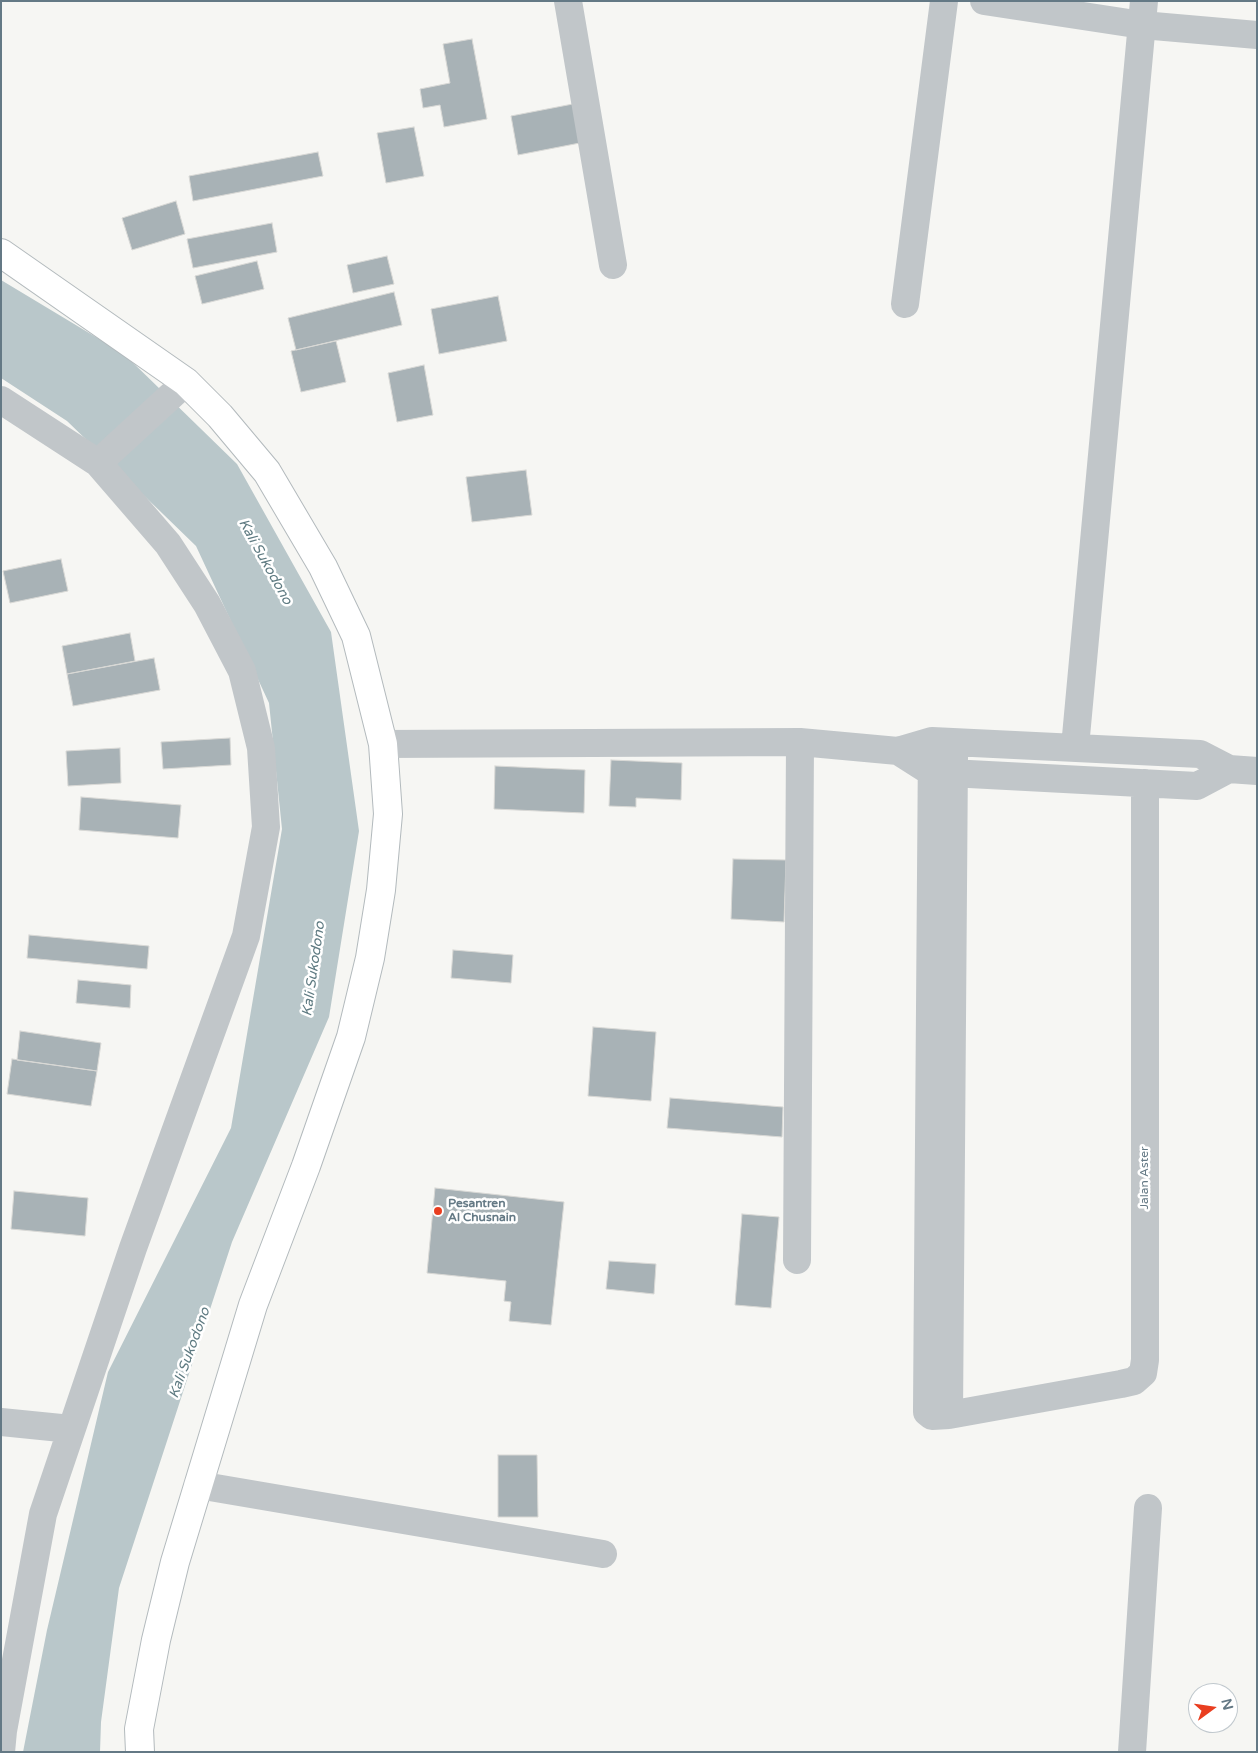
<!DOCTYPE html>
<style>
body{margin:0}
#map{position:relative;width:1258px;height:1753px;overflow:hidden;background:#f6f6f3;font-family:"Varela Round",sans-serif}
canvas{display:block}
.frame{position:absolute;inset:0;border:2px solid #647985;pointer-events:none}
.north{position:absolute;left:1188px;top:1683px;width:50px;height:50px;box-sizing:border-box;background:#fff;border:1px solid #c1c9ce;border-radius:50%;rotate:76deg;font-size:14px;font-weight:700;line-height:20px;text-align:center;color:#647985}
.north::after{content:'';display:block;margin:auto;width:18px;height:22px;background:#e93e20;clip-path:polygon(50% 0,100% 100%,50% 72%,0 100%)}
</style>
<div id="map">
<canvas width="1258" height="1753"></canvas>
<div class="frame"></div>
<div class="north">N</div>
</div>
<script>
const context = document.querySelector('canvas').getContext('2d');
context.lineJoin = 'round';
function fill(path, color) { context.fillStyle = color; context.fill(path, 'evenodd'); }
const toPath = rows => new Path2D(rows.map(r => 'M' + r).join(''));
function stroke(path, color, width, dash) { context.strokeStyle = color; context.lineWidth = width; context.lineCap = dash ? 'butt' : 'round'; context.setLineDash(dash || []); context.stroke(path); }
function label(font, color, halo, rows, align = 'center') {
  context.font = font + ' "Varela Round",sans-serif'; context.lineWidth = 5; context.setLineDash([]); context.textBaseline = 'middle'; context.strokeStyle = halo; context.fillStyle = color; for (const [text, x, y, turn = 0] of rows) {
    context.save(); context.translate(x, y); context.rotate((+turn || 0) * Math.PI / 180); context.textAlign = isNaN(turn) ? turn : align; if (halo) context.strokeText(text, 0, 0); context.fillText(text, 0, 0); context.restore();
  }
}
const water = toPath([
 [1,280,124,354,237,464,331,632,359,831,329,1017,232,1242,119,1588,101,1722,100,1752,23,1752,47,1630,108,1372,231,1128,282,829,269,703,196,546,67,421,1,378]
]);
const building = toPath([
 [472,39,487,119,444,127,440,105,423,108,420,89,450,83,443,44,472,39],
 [578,103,585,142,518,155,511,116,578,103],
 [414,127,424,176,386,183,377,133,414,127],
 [318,152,323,176,193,201,189,176,318,152],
 [176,201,185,234,132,250,122,218,176,201],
 [272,223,277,252,193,268,187,239,272,223],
 [387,256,394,284,353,293,347,265,387,256],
 [257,261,264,289,202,304,195,276,257,261],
 [394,292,402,325,296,350,288,318,394,292],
 [498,296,507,341,439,354,431,309,498,296],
 [336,341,346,382,301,392,291,351,336,341],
 [424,365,433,415,397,422,388,373,424,365],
 [526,470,532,515,472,522,466,477,526,470],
 [61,559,68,591,10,603,3,571,61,559],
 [130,633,135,661,67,674,62,646,130,633],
 [154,658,160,690,73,706,67,674,154,658],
 [230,738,231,765,163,769,161,742,230,738],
 [120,748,121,783,68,786,66,751,120,748],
 [611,760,682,763,681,800,636,798,636,807,609,806,611,760],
 [495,766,585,770,584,813,494,809,495,766],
 [81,797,181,805,178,838,79,830,81,797],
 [733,859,786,860,784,922,731,919,733,859],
 [29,935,149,946,147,969,27,958,29,935],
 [453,950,513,955,511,983,451,978,453,950],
 [78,980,131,985,130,1008,76,1003,78,980],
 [593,1027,656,1032,651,1101,588,1096,593,1027],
 [20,1031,101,1043,97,1071,17,1060,20,1031],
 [12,1059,97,1071,91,1106,7,1094,12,1059],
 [670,1098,783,1107,782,1137,667,1128,670,1098],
 [435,1188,564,1202,551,1325,509,1321,511,1302,504,1301,506,1281,427,1273,435,1188],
 [14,1191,88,1198,85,1236,11,1229,14,1191],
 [742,1214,779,1217,771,1308,735,1305,742,1214],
 [609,1261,656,1264,654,1294,606,1289,609,1261],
 [498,1455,537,1455,538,1517,498,1517,498,1455]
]);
const street = toPath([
 [568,1,613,265],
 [984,1,1142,25,1257,35],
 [905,304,944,1],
 [1,400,98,463,168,544,207,604,242,671,261,748,266,827,246,936,133,1248,43,1514,3,1731,1,1752],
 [98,463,186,382],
 [932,741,927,1408,927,1412,932,1416,949,1415,1121,1384,1134,1381,1143,1373,1145,1360,1145,783],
 [932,741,1200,754,1229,769,1197,786,931,772,898,751,932,741],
 [383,744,800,742,898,751],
 [1075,747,1144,1],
 [1229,769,1257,771],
 [797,1260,800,742],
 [949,1415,954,756],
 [1,1422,71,1429],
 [198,1485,603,1554],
 [1132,1752,1148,1508]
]);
const secondary = toPath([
 [1,253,186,382,220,416,267,472,323,567,356,636,383,744,388,814,381,890,370,958,351,1037,306,1166,253,1305,175,1562,156,1640,139,1729,140,1752]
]);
const markers = [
 [438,1211,5,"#e93e20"]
];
const streetNames = [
 ["Jalan Aster",1145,1178,-90]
];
const poiNames = [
 ["Pesantren",448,1204],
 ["Al Chusnain",448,1218]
];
const waterNames = [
 ["Kali Sukodono",265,562,61],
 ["Kali Sukodono",314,969,-82],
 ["Kali Sukodono",190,1353,-70]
];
fill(water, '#b9c7ca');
fill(building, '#a8b2b6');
stroke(building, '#d8d8d5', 1);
stroke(secondary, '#b3babd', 30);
stroke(street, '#c1c6c9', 28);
stroke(secondary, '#fff', 28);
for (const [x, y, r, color] of markers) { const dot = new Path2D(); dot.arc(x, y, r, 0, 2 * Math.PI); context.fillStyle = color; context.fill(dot); stroke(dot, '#fff', 2); }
label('12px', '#647985', '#fff', streetNames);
label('bold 12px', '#647985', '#fff', poiNames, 'left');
label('italic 14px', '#5f7b82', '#fff', waterNames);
</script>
